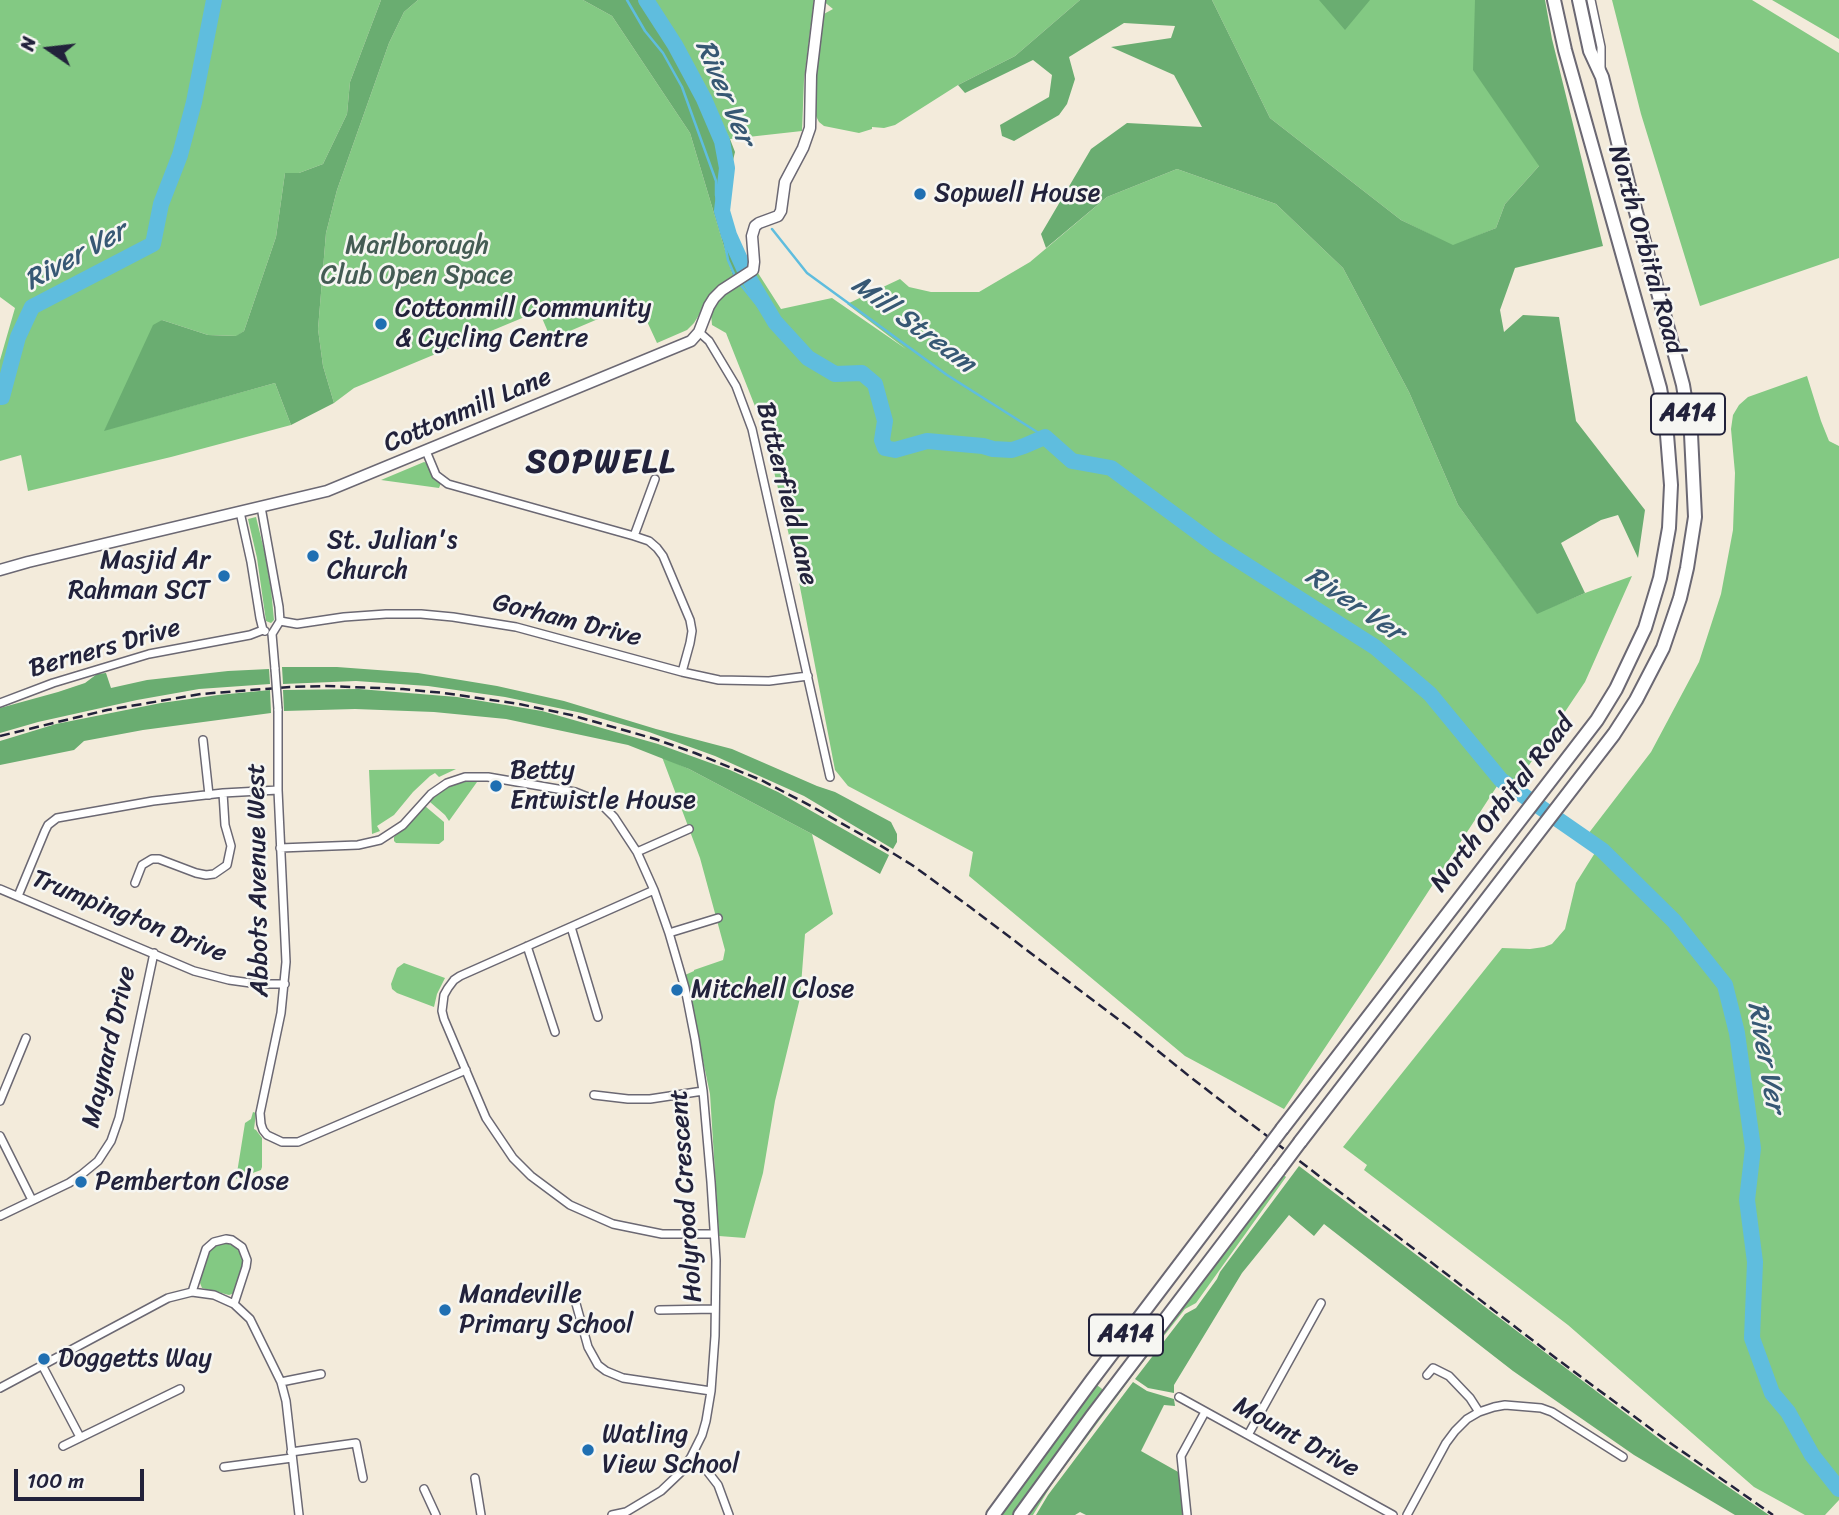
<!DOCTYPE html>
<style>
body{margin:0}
#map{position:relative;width:1839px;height:1515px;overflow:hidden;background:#f3ebdb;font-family:Sriracha,sans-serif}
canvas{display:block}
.north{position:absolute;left:14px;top:14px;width:70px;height:70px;-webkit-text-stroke:5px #f6f6f2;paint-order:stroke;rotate:284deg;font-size:19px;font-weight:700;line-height:28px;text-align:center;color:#22223b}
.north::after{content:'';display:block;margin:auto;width:24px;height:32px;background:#22223b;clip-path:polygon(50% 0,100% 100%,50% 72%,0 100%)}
.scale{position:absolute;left:14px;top:1469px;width:130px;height:32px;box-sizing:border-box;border:4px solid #22223b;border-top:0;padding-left:9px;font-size:21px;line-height:24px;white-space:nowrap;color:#22223b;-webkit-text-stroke:5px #f6f6f2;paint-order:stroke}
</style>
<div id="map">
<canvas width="1839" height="1515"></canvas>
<div class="north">N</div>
<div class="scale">100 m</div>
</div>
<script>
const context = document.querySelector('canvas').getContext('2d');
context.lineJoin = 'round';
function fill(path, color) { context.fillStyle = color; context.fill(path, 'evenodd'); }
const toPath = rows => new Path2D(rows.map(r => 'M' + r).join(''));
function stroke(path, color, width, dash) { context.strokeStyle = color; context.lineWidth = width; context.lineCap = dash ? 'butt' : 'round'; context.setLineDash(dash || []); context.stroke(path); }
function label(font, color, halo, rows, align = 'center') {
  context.font = font + ' Sriracha,sans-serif'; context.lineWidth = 5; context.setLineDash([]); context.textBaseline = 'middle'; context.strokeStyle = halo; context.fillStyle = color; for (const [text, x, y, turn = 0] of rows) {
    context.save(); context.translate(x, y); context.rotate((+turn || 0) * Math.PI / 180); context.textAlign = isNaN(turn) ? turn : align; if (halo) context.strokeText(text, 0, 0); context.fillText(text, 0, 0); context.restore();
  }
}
const green = toPath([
 [0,0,381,0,350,82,347,114,323,164,299,173,285,173,276,237,244,331,237,336,208,335,162,320,105,430,275,383,291,425,171,457,28,491,21,455,0,461,0,360,15,308,0,297],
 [418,0,583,0,612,16,690,133,733,277,724,283,707,302,694,323,687,330,657,343,638,302,551,339,539,311,354,388,334,403,323,366,318,329,326,233,337,190,389,43,404,12],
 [650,0,814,0,804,80,802,131,730,139,690,65],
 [822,0,1080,0,1015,56,958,85,895,125,884,128,872,127,872,129,859,133,824,126,819,122,816,116,816,60,822,15,833,9],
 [1212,0,1523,0,1539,166,1505,204,1496,228,1453,246,1401,220,1270,118],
 [1612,0,1752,0,1839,53,1839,258,1700,306,1641,114],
 [1772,0,1839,0,1839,39],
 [1177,169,1276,204,1343,268,1409,392,1458,505,1537,613,1585,593,1632,576,1585,682,1515,786,1501,780,1383,961,1284,1109,1185,1056,969,876,973,852,848,786,835,770,795,561,764,429,726,333,712,325,711,314,721,298,758,273,781,309,832,298,906,349,847,304,900,279,909,287,931,292,979,292,1030,262,1107,197],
 [1807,376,1821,421,1829,441,1839,446,1839,1483,1832,1480,1839,1489,1839,1500,1825,1515,1805,1515,1754,1487,1568,1325,1364,1170,1367,1165,1343,1147,1502,948,1530,949,1544,947,1552,944,1565,929,1576,883,1598,848,1585,838,1651,752,1699,662,1721,594,1733,530,1735,473,1731,429,1733,415,1739,405,1748,397],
 [424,462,427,463,437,480,441,483,439,488,381,480],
 [256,517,265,554,271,589,274,620,271,623,266,621,257,558,248,519],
 [662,757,689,769,812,834,833,914,805,934,800,998,775,1101,763,1173,745,1238,719,1236,710,1094,685,975,694,971,694,970,723,960,725,950,700,858],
 [456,769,439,777,435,773,430,776,413,792,394,815,377,826,380,831,372,834,369,770],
 [470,781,477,781,477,782,449,821,445,815,430,802,434,797,451,785],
 [425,806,444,822,444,840,439,844,396,843,394,841,394,837,408,825],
 [404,963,445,978,437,994,434,1007,397,993,392,989,391,984,397,968],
 [253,1112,256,1113,254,1129,256,1130,262,1138,262,1167,261,1170,236,1179,245,1123,251,1119],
 [1283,1174,1286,1177,1196,1303,1185,1309,1178,1318,1136,1371,1052,1484,1033,1515,1026,1515,1099,1414],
 [226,1243,235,1246,240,1251,244,1263,235,1293,229,1295,202,1288,200,1283,208,1253,215,1246],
 [1094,1383,1105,1391,1014,1515,999,1515]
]);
const forest = toPath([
 [381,0,418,0,404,12,389,43,337,190,326,233,318,329,323,366,334,403,291,425,275,383,104,431,153,325,162,320,208,335,236,336,244,331,276,237,285,173,299,173,323,164,347,114,350,82],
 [583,0,650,0,690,65,730,139,735,152,727,185,725,210,732,236,745,264,744,270,733,277,690,133,612,16],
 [1080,0,1212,0,1270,118,1401,220,1453,245,1496,228,1505,204,1539,166,1473,70,1475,0,1545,0,1552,39,1603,246,1515,268,1500,310,1504,332,1523,315,1559,317,1576,421,1645,510,1638,558,1618,515,1601,520,1561,543,1585,593,1537,614,1458,505,1409,392,1343,268,1276,204,1177,169,1107,197,1046,248,1041,234,1091,149,1127,123,1202,127,1174,75,1111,47,1171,38,1175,26,1124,23,1069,57,1075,79,1067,104,1059,115,1014,141,1002,136,1000,125,1049,97,1052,75,1033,60,965,93,958,85,1015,56],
 [1319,0,1370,0,1345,30],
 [282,667,337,667,418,673,497,686,564,701,656,729,732,749,817,786,835,792,891,822,897,834,897,842,893,849,804,796,715,756,649,732,582,713,505,697,428,686,356,681,283,684],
 [269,669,270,684,199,689,137,700,38,722,0,733,0,708,58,692,85,683,97,674,106,673,111,688,147,680,228,671],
 [359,689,457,697,542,711,658,744,730,770,778,792,889,855,880,874,812,834,689,769,628,745,506,719,434,712,355,709,284,711,283,690],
 [270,690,271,713,143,730,84,741,74,750,0,765,0,741,56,724,161,703,218,695],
 [1299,1166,1666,1444,1769,1515,1735,1515,1634,1455,1513,1371,1324,1224,1314,1236,1289,1215,1242,1273,1174,1385,1174,1393,1148,1388,1135,1379,1185,1314,1196,1308,1217,1279,1220,1272],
 [1133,1382,1147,1391,1174,1399,1175,1406,1164,1405,1141,1451,1180,1473,1184,1515,1086,1515,1080,1512,1075,1515,1036,1515,1048,1495]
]);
const stream = toPath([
 [627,0,645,31,663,53,682,87,716,181,716,195,728,260,735,276],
 [772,229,807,273,947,375,1045,437],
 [740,284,761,310,775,322]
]);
const river = toPath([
 [646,0,675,45,704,99,722,141,727,168,722,211,729,235,747,275,775,322,808,358,835,374,862,373,875,384,885,421,882,440,885,448,895,450,927,441,983,446,993,449,1012,450,1024,446,1045,437,1072,461,1111,468,1218,547,1375,647,1430,694,1501,780,1602,850,1674,921,1725,985,1737,1033,1753,1148,1747,1200,1755,1262,1752,1338,1772,1393,1788,1412,1812,1455,1839,1489],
 [0,397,2,397,18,337,32,307,153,244,161,204,180,155,194,102,214,0]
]);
const street = toPath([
 [1591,0,1601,47,1601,68],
 [699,332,709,341,736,386,752,429,830,777],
 [426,451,436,475,448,484,634,536,649,541,657,548,663,556,690,620,692,631,690,643,682,672],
 [261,507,279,607,280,621,272,634],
 [240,512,251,562,260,618,263,630,265,631],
 [634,536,655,479],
 [280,621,297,624,344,617,386,614,421,614,453,617,516,627,682,672,719,680,769,681,808,676],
 [272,634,275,669],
 [0,703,53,683,149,654,250,635,263,630],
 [278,709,278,790,286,962,281,1013,260,1113,261,1124,263,1130,267,1135,282,1142,298,1142,466,1070],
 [203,740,209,795],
 [280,848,358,845,380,840,403,825,431,794,447,783,465,777,488,777,575,792,598,801,614,817,637,852,654,890,669,933,685,988,695,1039,703,1091,711,1182,716,1260,715,1336,711,1391,706,1421,702,1435,691,1457,681,1472,661,1491,626,1512,612,1515],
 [637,852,689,829],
 [135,883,142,865,152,859,159,859,196,873,206,875,214,874,227,865,231,846,225,825,223,793],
 [0,889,194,971,229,980,258,984,285,984],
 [654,890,460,976,454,980,448,988,444,995,442,1011,444,1019,486,1118,513,1158,531,1176,570,1205,613,1224,662,1234,714,1234],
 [18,896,45,831,48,825,57,818,153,801,223,793,278,790],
 [571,927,598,1017],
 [669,933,718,918],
 [527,946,555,1032],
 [594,1095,628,1099,650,1099,703,1091],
 [0,1101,26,1038],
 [0,1136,32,1200],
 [0,1216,69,1183,81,1175,98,1161,111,1141,119,1118,154,953],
 [192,1292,206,1249,214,1242,226,1239,232,1240,242,1247,247,1260,246,1267,234,1304],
 [575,1300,588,1347,598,1365,606,1371,623,1378,711,1391],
 [659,1310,715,1309],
 [42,1365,80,1437],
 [1427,1375,1433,1368,1449,1376,1470,1398,1479,1412],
 [281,1382,321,1374],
 [0,1388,168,1298,192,1292,214,1295,234,1304,250,1319,281,1382,286,1401,299,1515],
 [1179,1397,1393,1515],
 [1248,1435,1321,1303],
 [63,1446,180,1389],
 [291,1452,356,1443,363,1478],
 [691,1457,704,1467,718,1485,729,1515],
 [224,1467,292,1458],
 [475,1478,481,1515],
 [424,1489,436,1515],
 [1187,1515,1181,1456,1205,1412],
 [1407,1515,1446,1443,1455,1431,1467,1419,1479,1412,1494,1407,1505,1405,1541,1408,1552,1412,1623,1457]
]);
const secondary = toPath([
 [0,570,28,562,327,491,691,341,699,332,709,306,714,298,722,290,753,270,754,262,752,236,755,226,759,223,778,216,781,211,785,182,803,148,810,128,811,75,820,0]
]);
const highway = toPath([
 [1282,1129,1597,720,1616,689,1645,628,1660,578,1669,528,1671,485,1666,422,1660,388,1565,50,1554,0],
 [1300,1142,1614,734,1636,700,1663,648,1680,598,1687,568,1695,517,1691,434,1683,385,1668,329,1628,183,1602,77,1590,51,1579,0],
 [993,1515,1092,1380,1261,1157],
 [1020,1515,1092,1416,1279,1170]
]);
const rail = toPath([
 [0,736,107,710,201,694,290,687,326,686,403,689,444,693,519,704,571,715,655,739,695,753,761,780,811,806,878,844,912,865,970,907,1131,1029,1189,1076,1557,1359,1666,1440,1773,1515]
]);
const streetBridge = toPath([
 [275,669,278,709]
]);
const highwayBridge = toPath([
 [1261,1157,1282,1129],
 [1279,1170,1300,1142]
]);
const markers = [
 [920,194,7,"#1f6fb2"],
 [381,324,7,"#1f6fb2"],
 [313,556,7,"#1f6fb2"],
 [224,576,7,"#1f6fb2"],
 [496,786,7,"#1f6fb2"],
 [677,990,7,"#1f6fb2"],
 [81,1182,7,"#1f6fb2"],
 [445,1310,7,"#1f6fb2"],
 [44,1359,7,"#1f6fb2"],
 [588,1450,7,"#1f6fb2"]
];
const shields = [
 [1688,414,74],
 [1126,1335,74]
];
const shieldNames = [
 ["A414",1688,414],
 ["A414",1126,1335]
];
const poiNames = [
 ["Sopwell House",934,194],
 ["Cottonmill Community",395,309],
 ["& Cycling Centre",395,339],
 ["St. Julian's",327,541],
 ["Church",327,571],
 ["Masjid Ar",210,561,"right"],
 ["Rahman SCT",210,591,"right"],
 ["Betty",510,771],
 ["Entwistle House",510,801],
 ["Mitchell Close",691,990],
 ["Pemberton Close",95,1182],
 ["Mandeville",459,1295],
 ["Primary School",459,1325],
 ["Doggetts Way",58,1359],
 ["Watling",602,1435],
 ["View School",602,1465]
];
const parkNames = [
 ["Marlborough",417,246],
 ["Club Open Space",417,276]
];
const streetNames = [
 ["North Orbital Road",1645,250,74],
 ["Cottonmill Lane",468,411,-23],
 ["Butterfield Lane",786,494,76],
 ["Gorham Drive",567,621,14],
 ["Berners Drive",105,649,-16],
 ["North Orbital Road",1503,804,-52],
 ["Abbots Avenue West",259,880,-91],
 ["Trumpington Drive",129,917,22],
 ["Maynard Drive",110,1047,-77],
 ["Holyrood Crescent",687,1196,-94],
 ["Mount Drive",1296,1438,29]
];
const waterNames = [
 ["River Ver",724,93,67],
 ["River Ver",76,257,-29],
 ["Mill Stream",913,325,36],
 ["River Ver",1354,605,34],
 ["River Ver",1765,1057,80]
];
const districtNames = [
 ["SOPWELL",601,464]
];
fill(green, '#83c983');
fill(forest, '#6aad71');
stroke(stream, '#5fbdde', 2.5);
stroke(river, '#5fbdde', 16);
stroke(street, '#6b6873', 10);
stroke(secondary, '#6b6873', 13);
stroke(highway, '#6b6873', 16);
stroke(street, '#fff', 7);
stroke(secondary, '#fff', 10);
stroke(highway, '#fff', 12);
stroke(rail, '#22223b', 2.5, [10, 5]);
stroke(streetBridge, '#6b6873', 10, []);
stroke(highwayBridge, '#6b6873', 16, []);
stroke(streetBridge, '#fff', 7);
stroke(highwayBridge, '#fff', 12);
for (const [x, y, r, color] of markers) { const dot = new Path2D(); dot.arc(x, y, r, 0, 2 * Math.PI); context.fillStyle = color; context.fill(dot); stroke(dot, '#f6f6f2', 2.5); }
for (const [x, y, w] of shields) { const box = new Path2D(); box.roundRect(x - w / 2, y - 20.5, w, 41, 5); context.fillStyle = '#f6f6f2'; context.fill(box); stroke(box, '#22223b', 2); }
label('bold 24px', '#22223b', null, shieldNames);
label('26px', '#22223b', '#f6f6f2', poiNames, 'left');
label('26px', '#445c54', '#f6f6f2', parkNames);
label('26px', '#22223b', '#f6f6f2', streetNames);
label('italic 28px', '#375874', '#f6f6f2', waterNames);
context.letterSpacing = '2px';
label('bold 33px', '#22223b', '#f6f6f2', districtNames);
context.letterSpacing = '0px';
</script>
